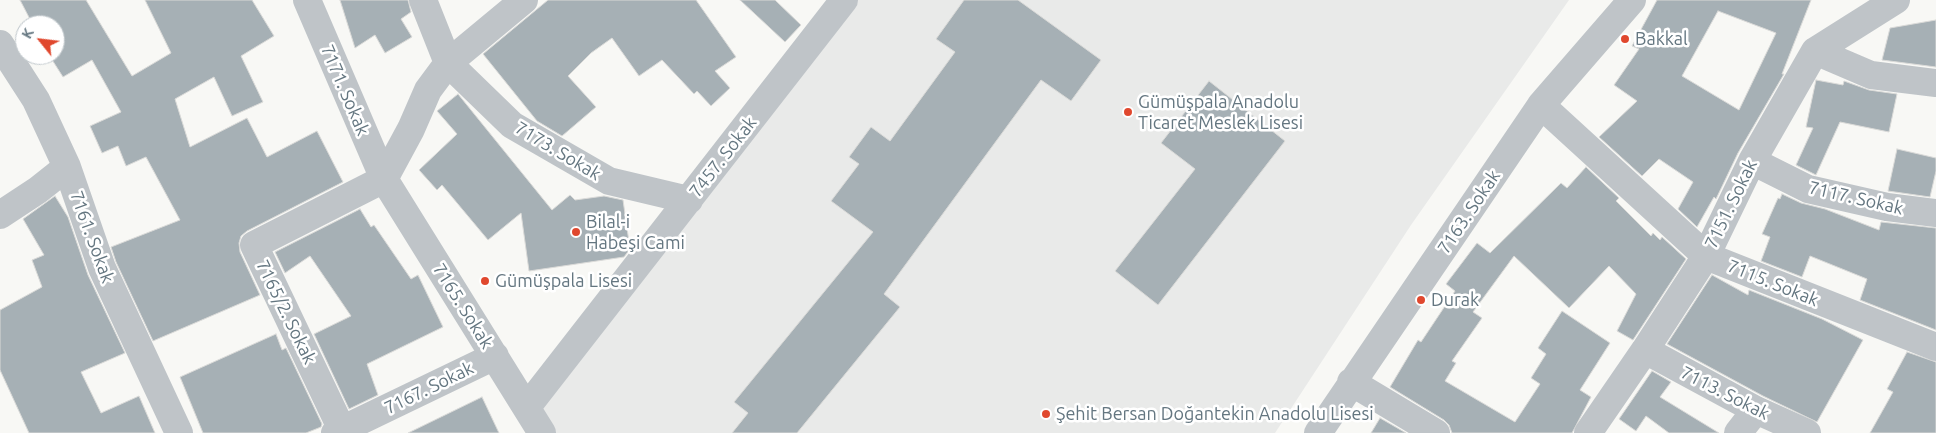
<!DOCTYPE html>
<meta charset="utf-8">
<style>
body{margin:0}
#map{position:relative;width:1936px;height:433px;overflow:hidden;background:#f8f8f5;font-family:Ubuntu,sans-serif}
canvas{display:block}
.north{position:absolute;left:15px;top:15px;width:50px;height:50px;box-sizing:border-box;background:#fff;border:1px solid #c1c8cc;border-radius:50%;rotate:299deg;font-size:14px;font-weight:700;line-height:20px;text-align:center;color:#647680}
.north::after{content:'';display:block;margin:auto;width:18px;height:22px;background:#e0482e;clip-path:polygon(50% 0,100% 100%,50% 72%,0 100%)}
</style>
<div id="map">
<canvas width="1936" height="433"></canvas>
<div class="north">K</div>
</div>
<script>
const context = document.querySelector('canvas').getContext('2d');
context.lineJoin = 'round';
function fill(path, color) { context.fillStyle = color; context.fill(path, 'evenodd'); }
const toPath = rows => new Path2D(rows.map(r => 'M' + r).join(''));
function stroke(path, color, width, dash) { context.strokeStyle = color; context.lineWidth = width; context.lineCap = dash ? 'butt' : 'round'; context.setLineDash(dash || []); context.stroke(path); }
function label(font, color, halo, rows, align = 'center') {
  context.font = font + ' Ubuntu,sans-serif'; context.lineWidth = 5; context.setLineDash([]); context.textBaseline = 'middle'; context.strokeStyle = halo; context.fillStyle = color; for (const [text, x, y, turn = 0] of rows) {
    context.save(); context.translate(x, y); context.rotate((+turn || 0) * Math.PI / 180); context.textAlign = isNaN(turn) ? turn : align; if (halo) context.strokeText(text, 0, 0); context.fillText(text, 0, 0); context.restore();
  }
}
const built = toPath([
 [851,0,1569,0,1411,225,1275,433,553,433,540,412]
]);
const building = toPath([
 [20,0,86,0,132,76,171,53,145,0,252,0,274,36,241,56,263,102,232,116,214,77,175,99,190,147,247,118,267,157,317,131,343,182,247,231,241,236,239,243,240,252,260,295,153,341,116,262,111,247,180,220,146,157,126,166,118,146,102,153,90,126,121,112,92,60,63,77,49,55,55,55,55,25,33,25,20,0],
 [340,0,408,0,411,12,401,19,412,37,385,53,375,35,355,48,340,0],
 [548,0,696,0,736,57,715,71,730,88,711,106,697,91,694,94,662,60,639,76,612,38,591,53,568,76,596,107,562,136,537,121,483,54,548,0],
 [740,0,775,0,801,25,785,42,740,0],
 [964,0,1018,0,1101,60,1071,101,1041,80,884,294,900,307,797,433,732,433,748,413,734,402,873,232,831,201,859,164,849,157,871,127,890,141,955,52,936,39,964,0],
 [1657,0,1811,0,1782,74,1784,74,1738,153,1716,199,1714,197,1697,227,1678,209,1693,182,1659,159,1642,176,1599,137,1637,101,1614,85,1639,49,1632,46,1657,0],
 [1718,11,1776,33,1739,110,1682,76,1718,11],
 [1936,20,1936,67,1882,60,1890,28,1936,20],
 [1816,80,1843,85,1844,81,1869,90,1897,94,1889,132,1840,122,1816,175,1796,165,1813,128,1806,127,1816,80],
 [1209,81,1285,141,1158,305,1115,271,1195,169,1161,143,1209,81],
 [458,94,552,210,570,195,575,200,604,196,623,200,630,249,624,257,529,271,521,213,488,240,442,185,437,190,419,170,457,134,437,111,458,94],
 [1897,149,1936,158,1936,171,1930,197,1888,191,1897,149],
 [1586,167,1619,198,1616,201,1651,236,1653,233,1660,240,1662,237,1686,259,1633,340,1617,331,1636,294,1609,266,1569,308,1514,256,1473,312,1482,318,1452,361,1456,363,1445,381,1515,422,1540,384,1531,378,1546,354,1538,348,1562,311,1610,343,1580,390,1591,397,1572,433,1452,433,1449,425,1444,420,1390,387,1418,340,1421,342,1455,291,1446,284,1477,243,1490,253,1561,183,1567,188,1586,167],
 [1782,194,1801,203,1825,209,1879,230,1881,222,1936,228,1936,330,1860,300,1867,279,1810,256,1802,277,1761,261,1770,237,1762,234,1778,198,1780,199,1782,194],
 [55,196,68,217,88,275,125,353,81,372,101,413,139,396,155,433,29,433,0,370,0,310,42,287,32,260,44,255,23,219,55,196],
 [360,209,371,227,374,225,411,279,418,275,443,327,367,364,378,395,349,409,314,334,351,316,310,256,285,273,275,252,360,209],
 [1712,275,1748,295,1749,290,1822,319,1863,340,1817,422,1763,396,1667,344,1712,275],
 [276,334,282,350,286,348,322,424,321,427,306,433,203,433,180,377,276,334],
 [1907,352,1936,362,1936,433,1870,433,1893,392,1887,389,1907,352],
 [1652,371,1671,382,1660,397,1719,433,1669,433,1646,416,1636,431,1619,419,1652,371],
 [482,397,499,433,408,433,482,397],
 [1380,418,1406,433,1371,433,1380,418]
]);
const minor = toPath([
 [307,0,384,179,542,433],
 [423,0,448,63,512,125,609,181,689,200],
 [0,44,36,100,67,167,102,268,179,433],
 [1815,51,1871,75,1936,83],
 [1541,105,1706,256,1936,347],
 [1752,161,1808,189,1887,207,1936,213],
 [384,179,411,129,428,90,448,63,524,0],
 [0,215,38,190,67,167],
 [1645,350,1756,410,1807,433],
 [1351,382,1436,433],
 [527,407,844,0],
 [342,430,254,245,384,179],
 [335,433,495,356],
 [1318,433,1541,105,1632,0],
 [1588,433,1645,350,1706,256,1752,161,1815,51,1896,0],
 [1738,433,1756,410]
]);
const markers = [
 [1625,39,5,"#e0482e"],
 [1128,112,5,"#e0482e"],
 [576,232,5,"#e0482e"],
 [485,281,5,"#e0482e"],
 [1421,300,5,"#e0482e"],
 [1046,414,5,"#e0482e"]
];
const poiNames = [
 ["Bakkal",1635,39],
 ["Gümüşpala Anadolu",1138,102],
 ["Ticaret Meslek Lisesi",1138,123],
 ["Bilal-i",586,222],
 ["Habeşi Cami",586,243],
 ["Gümüşpala Lisesi",495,281],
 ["Durak",1431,300],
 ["Şehit Bersan Doğantekin Anadolu Lisesi",1056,414]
];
const streetNames = [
 ["7171. Sokak",345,90,67],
 ["7173. Sokak",558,151,31],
 ["7457. Sokak",723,157,-52],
 ["7117. Sokak",1856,198,13],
 ["7151. Sokak",1731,204,-64],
 ["7163. Sokak",1469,212,-56],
 ["7161. Sokak",92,237,70],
 ["7115. Sokak",1773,283,22],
 ["7165. Sokak",463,306,58],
 ["7165/2. Sokak",286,312,64],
 ["7167. Sokak",429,388,-26],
 ["7113. Sokak",1725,393,27]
];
fill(built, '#e9eae9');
fill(building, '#a6b0b5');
stroke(building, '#dadad8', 1);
stroke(minor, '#bfc4c8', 28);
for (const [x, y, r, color] of markers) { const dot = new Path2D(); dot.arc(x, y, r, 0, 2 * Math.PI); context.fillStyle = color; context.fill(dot); stroke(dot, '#fff', 2); }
label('18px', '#647680', '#fff', poiNames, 'left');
label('18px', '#647680', '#fff', streetNames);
</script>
